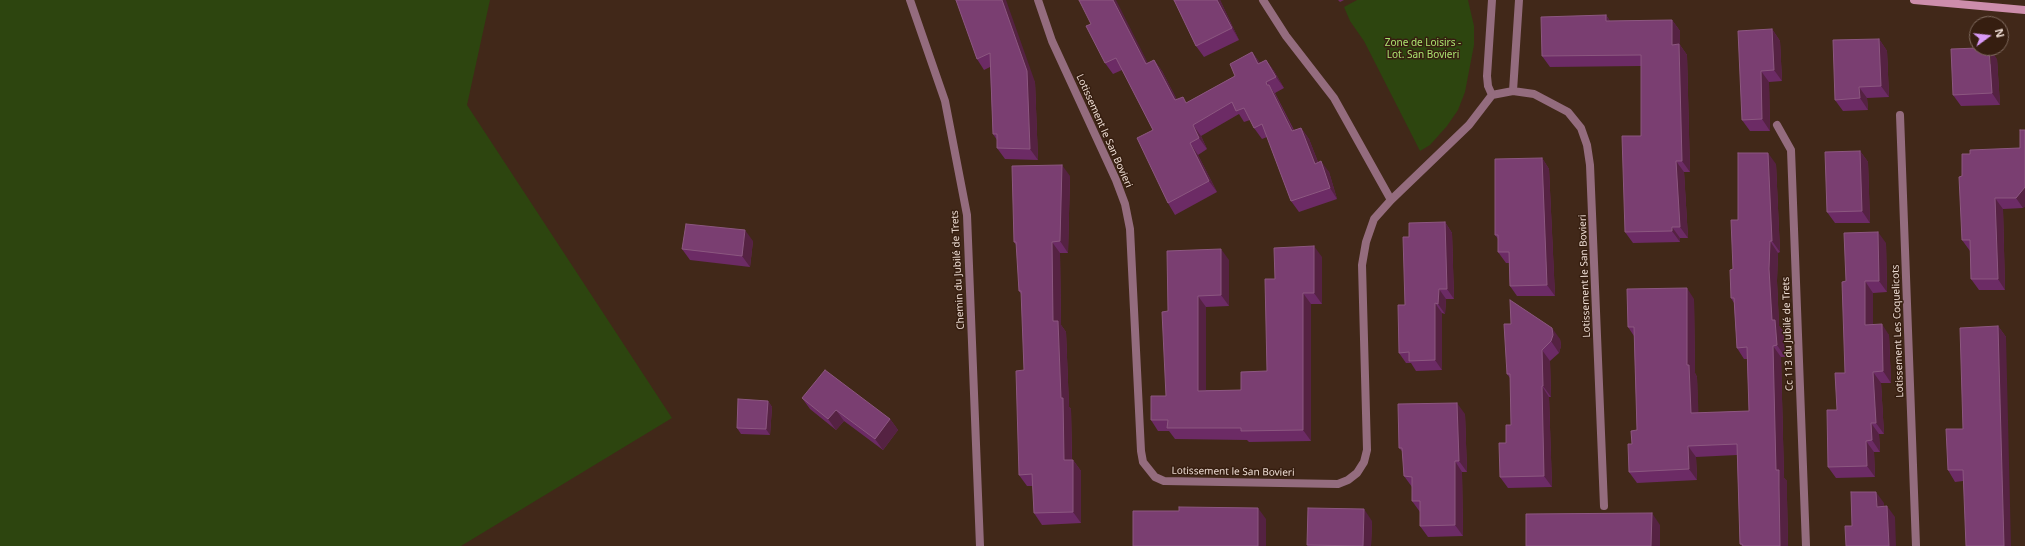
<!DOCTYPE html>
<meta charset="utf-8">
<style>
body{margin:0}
#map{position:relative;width:2025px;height:546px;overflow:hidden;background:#412819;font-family:"Noto Sans",sans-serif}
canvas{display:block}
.north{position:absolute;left:1969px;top:16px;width:40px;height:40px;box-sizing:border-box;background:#361e10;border:1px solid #7f6a5e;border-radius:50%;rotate:75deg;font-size:11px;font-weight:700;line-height:16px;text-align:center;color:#eddcd3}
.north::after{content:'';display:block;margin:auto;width:14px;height:18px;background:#d99af7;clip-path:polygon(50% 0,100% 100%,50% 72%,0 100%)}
</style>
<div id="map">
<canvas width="2025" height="546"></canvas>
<div class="north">N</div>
</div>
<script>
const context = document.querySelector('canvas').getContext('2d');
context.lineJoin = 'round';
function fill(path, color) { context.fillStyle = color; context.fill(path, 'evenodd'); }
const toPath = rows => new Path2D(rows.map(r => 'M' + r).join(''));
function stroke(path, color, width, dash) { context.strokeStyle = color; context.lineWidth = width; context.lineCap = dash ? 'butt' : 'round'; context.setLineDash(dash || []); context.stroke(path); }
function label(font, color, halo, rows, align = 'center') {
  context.font = font + ' "Noto Sans",sans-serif'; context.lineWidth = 3; context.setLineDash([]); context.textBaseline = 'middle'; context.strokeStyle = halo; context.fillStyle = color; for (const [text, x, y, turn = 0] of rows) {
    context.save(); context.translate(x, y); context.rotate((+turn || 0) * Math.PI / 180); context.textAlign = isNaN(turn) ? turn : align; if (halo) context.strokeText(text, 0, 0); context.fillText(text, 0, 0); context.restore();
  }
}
const green = toPath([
 [0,0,490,0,467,105,672,418,461,546,0,546],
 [1357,0,1468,0,1474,26,1474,45,1465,92,1458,110,1447,126,1430,145,1420,151,1364,41,1350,21,1344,7]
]);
const street = toPath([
 [910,0,945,101,967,215,980,546],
 [1038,0,1052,41,1116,180,1125,204,1130,229,1141,451,1143,462,1155,477,1164,481,1338,484,1348,480,1357,473,1364,462,1367,450,1362,265,1366,242,1374,219,1391,200,1469,125,1492,95,1513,91,1534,94,1568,112,1581,128,1587,145,1590,165,1604,506],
 [1263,0,1286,36,1334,98,1391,200],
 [1513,91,1519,0],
 [1492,95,1488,86,1487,76,1492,0],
 [1900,115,1916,546],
 [1777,125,1791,150,1806,546]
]);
const secondary = toPath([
 [1914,0,2025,10]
]);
const wall = toPath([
 [956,0,1035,82,1038,160,1005,159,997,148,997,140,993,134,990,67,984,70,977,59],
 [1174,0,1220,0,1239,40,1204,57,1196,46],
 [1338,0,1344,0,1340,2],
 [1606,15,1610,21,1672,20,1680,31,1680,45,1687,55,1690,172,1684,172,1688,238,1680,238,1680,242,1633,243,1625,232,1641,136,1641,66,1550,67,1542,56],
 [1091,24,1148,63,1154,60,1162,71,1177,100,1186,103,1235,76,1252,52,1260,63,1266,60,1274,71,1284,88,1275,93,1294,130,1301,128,1309,139,1318,162,1329,172,1337,199,1299,212,1291,201,1267,137,1262,139,1254,128,1250,120,1244,122,1239,114,1201,136,1207,149,1198,155,1217,192,1175,215,1168,203,1153,130,1122,70,1113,74,1105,63],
 [1772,29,1780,41,1782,81,1769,82,1770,131,1750,131,1742,120],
 [1879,39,1887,51,1889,97,1867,98,1868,110,1843,111,1835,100],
 [1997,59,2000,105,1961,106,1953,95],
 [2020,148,2023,208,2003,209,2005,290,1979,290,1971,279,1970,251,1962,240,1962,176,1970,154],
 [1860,151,1868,162,1870,223,1835,223,1827,212],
 [1542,158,1549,169,1555,296,1517,296,1510,286,1509,263,1506,263,1498,252,1498,239,1495,235],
 [1776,164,1780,252,1778,253,1777,281,1779,326,1783,331,1785,357,1781,357,1784,478,1787,481,1787,498,1788,546,1742,546,1740,544,1737,455,1696,457,1697,480,1637,483,1629,472,1632,444,1637,430,1634,336,1628,327,1694,299,1695,373,1697,377,1698,413,1749,411,1747,359,1744,359,1737,348,1734,303,1731,298,1733,269,1738,220],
 [1070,176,1068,253,1060,253,1061,325,1066,332,1069,407,1071,409,1072,460,1073,460,1081,471,1081,523,1042,525,1034,513,1033,486,1027,486,1019,475,1024,370,1022,295,1019,291,1017,246,1014,242],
 [1445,222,1452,233,1454,299,1446,299,1445,314,1442,313,1442,370,1416,371,1411,363,1406,363,1399,353,1405,305,1409,237],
 [753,241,750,267,690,260,682,249],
 [1886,243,1887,292,1873,293,1873,324,1889,335,1891,383,1881,383,1884,434,1879,434,1880,452,1874,452,1875,477,1836,478,1828,467,1837,410,1845,373,1846,281],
 [1322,257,1322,304,1311,304,1311,441,1249,442,1247,440,1175,439,1169,431,1158,431,1151,420,1166,396,1168,311,1229,260,1229,306,1206,307,1206,390,1241,390,1267,371,1275,279],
 [1511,324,1560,339,1561,346,1559,353,1550,361,1551,397,1549,397,1552,487,1508,488,1500,477,1506,443,1511,425,1510,378,1507,374],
 [1998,326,2006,337,1963,481,1955,482,1948,470,1963,429],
 [802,398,890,419,898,430,883,450,844,421,836,430,810,409],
 [768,401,772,407,770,435,741,434,737,428],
 [1465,414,1467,472,1462,472,1463,536,1428,537,1420,526,1420,512,1412,501,1412,487,1404,476,1403,452,1399,448],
 [1372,521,1371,546,1308,546,1307,545]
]);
const shadedWall = toPath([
 [1002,0,1006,0,1035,82,1038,160,1030,149],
 [1113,0,1116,0,1154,75,1146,64],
 [1217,0,1220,0,1239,40,1232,28],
 [1606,15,1613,26,1606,21],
 [1672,20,1680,31,1680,45,1687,55,1690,172,1682,161,1672,45],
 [1772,29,1780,41,1782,81,1774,70],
 [1879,39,1887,51,1889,97,1881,86],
 [1990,48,1997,59,2000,105,1992,93],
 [1252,52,1260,63,1258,64],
 [1154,60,1162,71,1183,111,1175,100],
 [1266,60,1274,71,1284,88,1276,77],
 [1761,71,1769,82,1770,131,1762,119],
 [1266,82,1272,90,1269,85,1276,96,1299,142,1292,131],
 [1859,87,1867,98,1868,110,1860,98],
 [1193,125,1201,136,1207,149,1199,138],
 [1301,128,1309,139,1323,175,1315,164],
 [1190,143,1198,155,1217,192,1209,181],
 [1860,151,1868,162,1870,223,1862,211],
 [1768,153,1776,164,1780,252,1772,241],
 [1542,158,1549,169,1555,296,1547,285],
 [1321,161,1329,172,1337,199,1330,188],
 [1676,161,1684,172,1688,238,1680,227],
 [1062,165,1070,176,1068,253,1060,241],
 [2025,187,2025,207,2023,208,2016,198],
 [1995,198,2003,209,2005,290,1998,279],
 [1445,222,1452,233,1454,299,1447,289],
 [1672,227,1680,238,1680,242,1672,231],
 [745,230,753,241,750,267,742,256],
 [1878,232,1886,243,1887,292,1879,281],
 [1770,241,1778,253,1777,281,1779,326,1783,331,1785,357,1777,345,1772,320,1769,269],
 [1052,242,1060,253,1061,325,1066,332,1069,407,1071,409,1072,471,1064,460,1053,321],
 [1314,246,1322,257,1322,304,1314,293],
 [1221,249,1229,260,1229,306,1221,295],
 [1865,281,1873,293,1873,336,1865,325],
 [1687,288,1694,299,1695,373,1697,377,1699,425,1691,413,1687,365],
 [1439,289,1446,299,1445,314,1438,304],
 [1303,293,1311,304,1311,441,1303,430],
 [1198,296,1206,307,1206,402,1198,391],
 [1435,303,1442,313,1442,370,1435,360],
 [1882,324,1889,335,1891,383,1883,371],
 [1998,326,2006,337,2011,546,2004,546],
 [1552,328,1560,339,1561,346,1559,353,1551,341],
 [1773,346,1781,357,1784,478,1787,481,1787,498,1788,546,1780,546,1776,470],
 [1542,350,1550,361,1551,397,1543,386],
 [1873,372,1881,383,1884,434,1876,423],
 [1542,386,1549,397,1552,487,1544,476],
 [768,401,772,407,770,435,766,429],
 [1457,403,1465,414,1467,472,1459,461],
 [836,410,844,421,836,430,828,419],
 [890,419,898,430,883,450,875,439],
 [1871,423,1879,434,1880,452,1872,440],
 [1866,441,1874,452,1875,477,1867,466],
 [1688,446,1696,457,1697,480,1689,469],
 [1073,460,1081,471,1081,523,1073,512],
 [1455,461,1462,472,1463,536,1455,525],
 [1876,492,1884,503,1884,518,1877,507],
 [1887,506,1895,517,1896,546,1889,546],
 [1258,508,1266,519,1266,546,1258,546],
 [1364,509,1372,521,1371,546,1363,546],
 [1652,513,1660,525,1660,546,1651,546]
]);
const building = toPath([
 [956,0,1002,0,1027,71,1030,149,997,148,997,134,993,134,990,53,977,59,956,0],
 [1079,0,1113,0,1146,64,1154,60,1175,100,1183,97,1186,103,1235,76,1230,64,1252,52,1258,64,1266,60,1276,77,1266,82,1267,85,1269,85,1292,131,1301,128,1315,164,1321,161,1330,188,1291,201,1262,124,1254,128,1244,108,1236,111,1232,102,1193,125,1199,138,1190,143,1209,181,1168,203,1137,138,1153,130,1116,58,1105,63,1086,26,1091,24,1079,0],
 [1174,0,1217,0,1232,28,1196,46,1174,0],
 [1606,15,1606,21,1672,20,1672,45,1679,44,1682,161,1676,161,1680,227,1672,227,1672,231,1625,232,1622,136,1641,136,1641,55,1542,56,1541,17,1606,15],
 [1772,29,1774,70,1761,71,1762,119,1742,120,1738,31,1772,29],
 [1879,39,1881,86,1859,87,1860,98,1835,100,1833,40,1879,39],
 [1978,48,1989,48,1992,93,1953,95,1951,49,1978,48],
 [2020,130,2025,130,2025,187,2016,198,1995,198,1998,279,1971,279,1970,240,1962,240,1959,177,1962,176,1962,154,1970,154,1970,150,2020,148,2020,130],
 [1860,151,1862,211,1827,212,1825,152,1860,151],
 [1738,153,1768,153,1772,241,1770,241,1769,269,1772,320,1775,320,1777,345,1773,346,1776,470,1779,470,1779,487,1780,546,1743,546,1742,544,1740,544,1737,444,1688,446,1689,469,1629,472,1628,444,1632,444,1631,431,1637,430,1634,327,1628,327,1627,289,1687,288,1687,365,1689,365,1691,413,1749,411,1747,347,1737,348,1734,298,1731,298,1730,270,1733,269,1731,220,1738,220,1738,153],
 [1542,158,1547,285,1510,286,1509,252,1498,252,1498,235,1495,235,1495,159,1542,158],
 [1062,165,1060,241,1052,242,1053,321,1058,321,1061,398,1063,398,1064,460,1073,460,1073,512,1034,513,1032,474,1019,475,1016,371,1024,370,1021,291,1019,291,1016,242,1014,242,1012,166,1062,165],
 [1445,222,1447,289,1439,289,1438,304,1435,303,1435,360,1409,361,1409,352,1399,353,1398,305,1405,305,1403,237,1409,237,1409,223,1445,222],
 [686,224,745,230,742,256,682,249,686,224],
 [1878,232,1879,281,1865,281,1865,325,1882,324,1883,371,1873,372,1876,423,1871,423,1872,440,1866,441,1867,466,1828,467,1827,410,1837,410,1835,373,1845,373,1842,282,1846,281,1844,233,1878,232],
 [1314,246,1314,293,1303,293,1303,430,1241,431,1241,428,1167,428,1168,420,1151,420,1151,396,1166,396,1162,312,1168,311,1167,251,1221,249,1221,295,1198,296,1198,391,1241,390,1241,372,1267,371,1265,279,1275,279,1274,248,1314,246],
 [1510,300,1552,328,1553,335,1551,341,1542,350,1543,386,1542,386,1544,476,1500,477,1499,443,1506,443,1506,425,1511,425,1510,374,1507,374,1504,324,1511,324,1510,300],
 [1998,326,2004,546,1966,546,1963,470,1948,470,1946,429,1963,429,1960,328,1998,326],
 [825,370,890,419,875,439,836,410,828,419,802,398,825,370],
 [738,399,768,401,766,429,737,428,738,399],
 [1457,403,1459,461,1455,461,1455,525,1420,526,1420,501,1412,501,1412,477,1404,476,1402,448,1399,448,1398,404,1457,403],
 [1851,492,1876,492,1877,507,1887,506,1889,546,1846,546,1845,526,1852,526,1851,492],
 [1179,507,1258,508,1258,546,1133,546,1133,511,1179,511,1179,507],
 [1308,508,1364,509,1363,546,1307,545,1308,508],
 [1652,513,1651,546,1526,546,1526,514,1652,513]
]);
const parkNames = [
 ["Zone de Loisirs -",1423,43],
 ["Lot. San Bovieri",1423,55]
];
const streetNames = [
 ["Lotissement le San Bovieri",1104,131,66],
 ["Chemin du Jubilé de Trets",958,270,-93],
 ["Lotissement le San Bovieri",1585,276,-92],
 ["Lotissement Les Coquelicots",1898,331,-92],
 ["Cc 113 du Jubilé de Trets",1788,334,-92],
 ["Lotissement le San Bovieri",1233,472,1]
];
fill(green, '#2d450f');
stroke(street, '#946c7e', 8);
stroke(secondary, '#cd8dab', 8);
fill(wall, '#6c2b65');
fill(shadedWall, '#552242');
fill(building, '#7a3e71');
stroke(building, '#8c5780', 1);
label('10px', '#aae26f', '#361e10', parkNames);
label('10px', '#eddcd3', '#361e10', streetNames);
</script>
